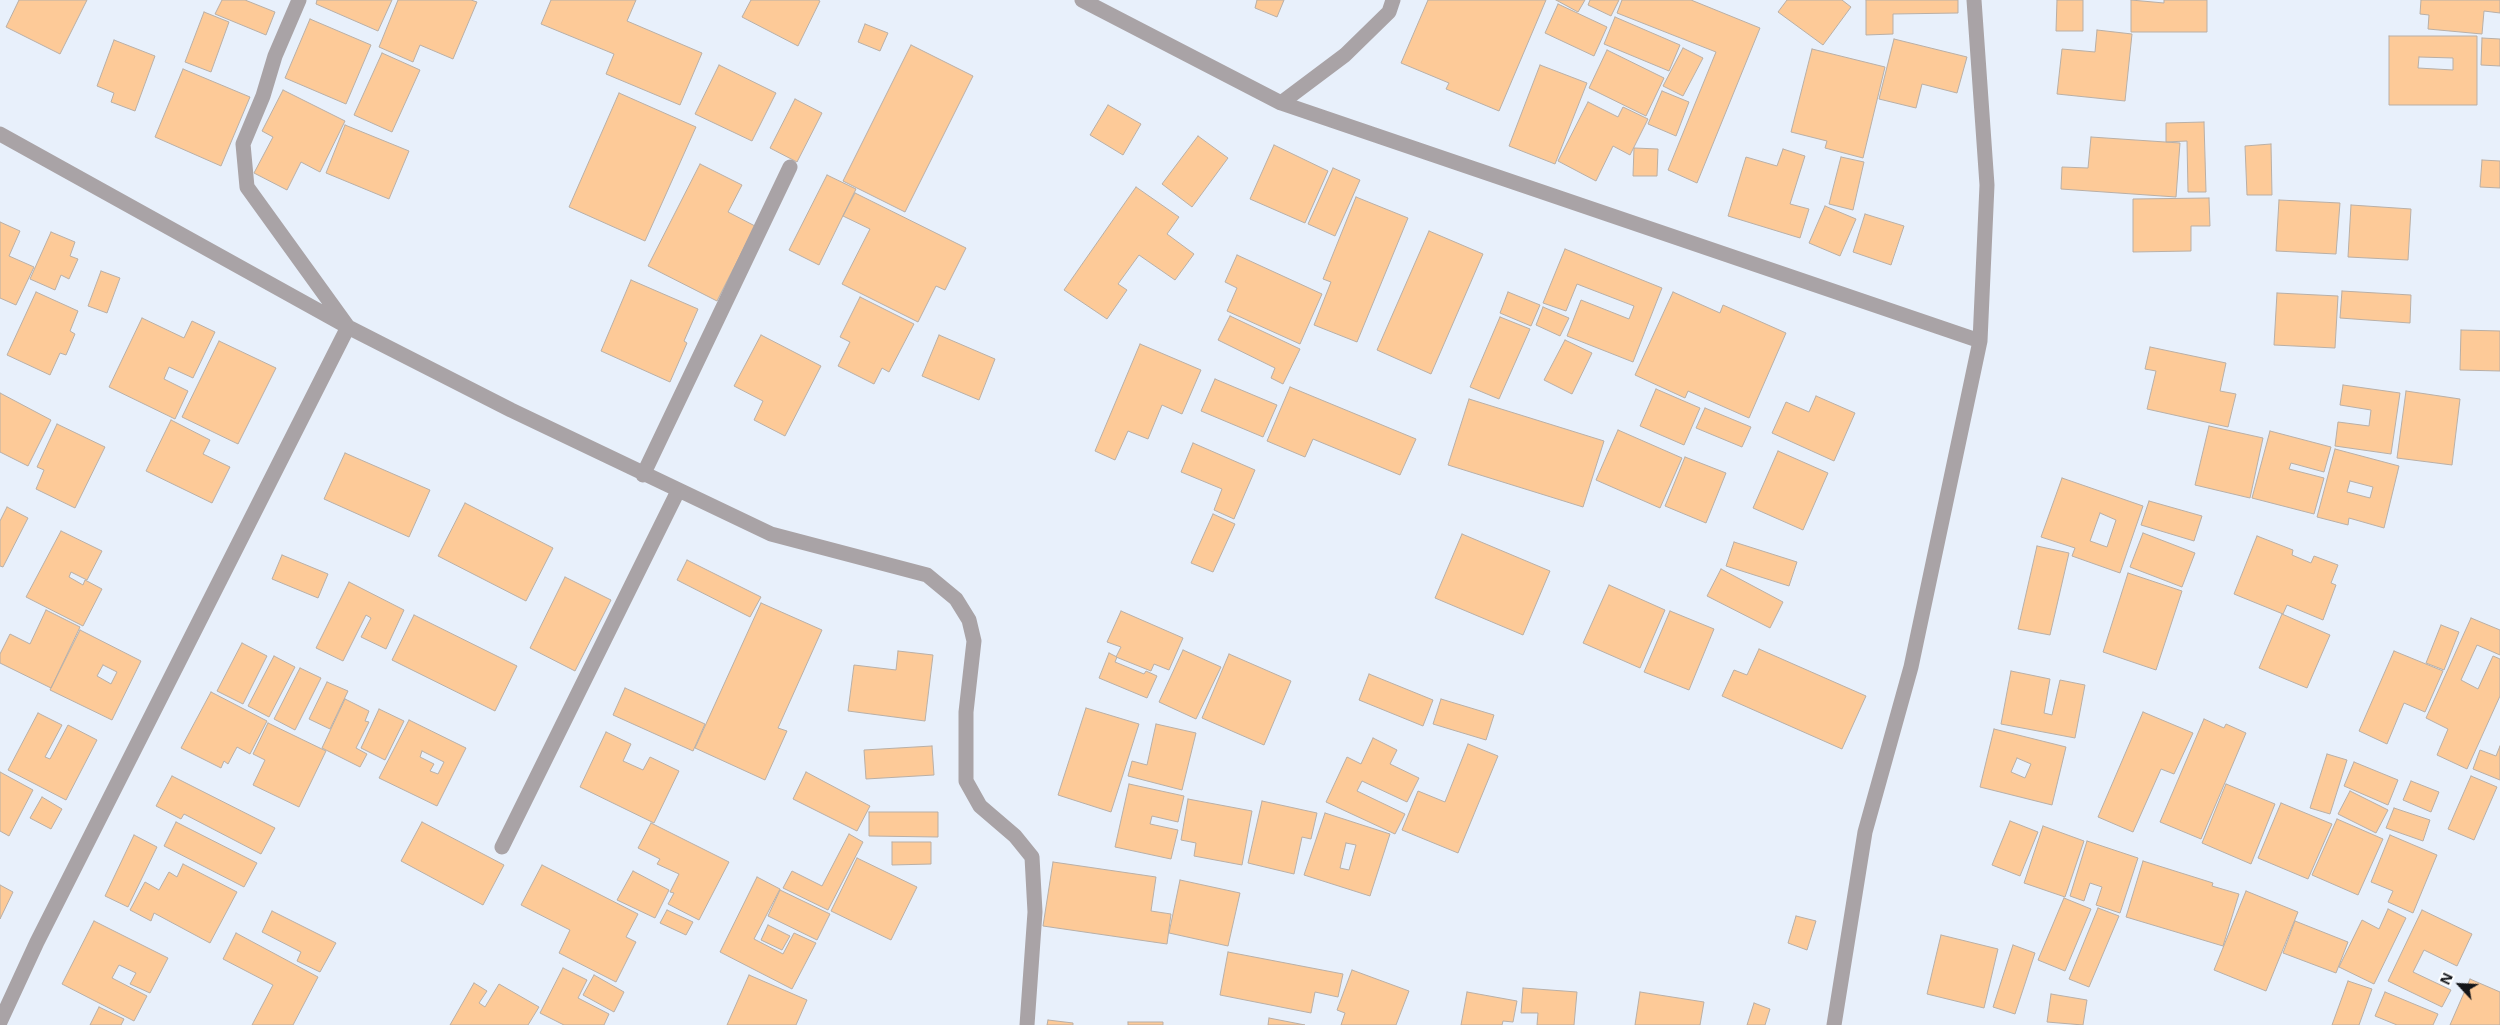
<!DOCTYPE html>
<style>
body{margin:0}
#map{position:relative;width:2500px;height:1025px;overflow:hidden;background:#e8f0fb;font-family:"Noto Sans",sans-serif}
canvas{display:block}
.north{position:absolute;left:2435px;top:960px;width:50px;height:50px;-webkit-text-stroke:4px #fbfdff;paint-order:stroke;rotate:295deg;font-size:14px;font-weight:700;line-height:20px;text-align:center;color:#131519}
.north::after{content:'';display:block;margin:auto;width:18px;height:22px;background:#131519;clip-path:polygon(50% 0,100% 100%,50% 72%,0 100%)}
</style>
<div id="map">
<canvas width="2500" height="1025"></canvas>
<div class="north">N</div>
</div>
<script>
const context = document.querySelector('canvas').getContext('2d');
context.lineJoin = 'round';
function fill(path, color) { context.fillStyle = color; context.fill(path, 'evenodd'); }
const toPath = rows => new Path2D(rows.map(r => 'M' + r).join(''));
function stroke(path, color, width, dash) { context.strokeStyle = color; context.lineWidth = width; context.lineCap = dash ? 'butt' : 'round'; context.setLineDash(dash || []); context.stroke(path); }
const building = toPath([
 [19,0,87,0,60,54,6,27,19,0],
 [222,0,245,0,275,12,266,35,215,14,222,0],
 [317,0,392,0,378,31,316,4,317,0],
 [398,0,471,0,477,2,453,59,420,45,413,62,379,47,398,0],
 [551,0,636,0,627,21,702,53,680,105,606,74,614,54,541,24,551,0],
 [751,0,818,0,820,1,798,46,742,17,751,0],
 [1257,0,1284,0,1277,17,1255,8,1257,0],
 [1428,0,1546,0,1499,111,1446,89,1449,83,1401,63,1428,0],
 [1556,0,1585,0,1578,12,1556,0],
 [1590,0,1619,0,1611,16,1588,5,1590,0],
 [1622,0,1691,0,1760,28,1697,183,1668,170,1716,52,1617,13,1622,0],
 [1787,0,1842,0,1851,7,1823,45,1778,12,1787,0],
 [1866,0,1958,0,1958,13,1893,14,1893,34,1866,35,1866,0],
 [2057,0,2083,0,2083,31,2056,31,2057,0],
 [2131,0,2164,3,2164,0,2207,0,2207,32,2131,32,2131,0],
 [2421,0,2500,0,2500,13,2484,11,2482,34,2428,29,2429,15,2420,14,2421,0],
 [1558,4,1607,27,1594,56,1545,33,1558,4],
 [204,12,229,22,211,72,185,62,204,12],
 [1615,17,1680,45,1669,71,1604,44,1615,17],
 [310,19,371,45,346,104,285,78,310,19],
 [865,24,888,33,880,51,858,42,865,24],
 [2097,30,2132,34,2125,101,2057,94,2062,49,2095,52,2097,30],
 [2389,36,2477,36,2477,105,2389,105,2389,36],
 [2419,57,2453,58,2453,70,2418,68,2419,57],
 [2482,38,2500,39,2500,66,2481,65,2482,38],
 [1894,39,1967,57,1957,93,1922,84,1916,108,1879,99,1894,39],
 [114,40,155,56,135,111,111,102,114,93,97,86,114,40],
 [911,45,973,76,905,212,843,181,911,45],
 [1683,48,1703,58,1683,96,1663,86,1683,48],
 [1812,49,1885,67,1863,158,1825,148,1827,141,1791,132,1812,49],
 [1607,50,1664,78,1646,116,1589,88,1607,50],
 [382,53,420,70,392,132,354,115,382,53],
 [719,65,776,93,752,141,695,114,719,65],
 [1540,65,1587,83,1555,164,1509,146,1540,65],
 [183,69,250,97,221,166,155,137,183,69],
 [283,90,345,121,320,172,301,162,287,190,254,173,273,137,262,131,283,90],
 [1662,91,1689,102,1676,136,1648,124,1662,91],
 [619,93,696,127,645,241,569,207,619,93],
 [795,99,822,113,797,162,770,148,795,99],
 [1588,102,1618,117,1623,107,1648,119,1630,155,1613,146,1596,181,1558,161,1588,102],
 [1108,105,1141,124,1123,155,1090,135,1108,105],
 [2204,122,2206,192,2188,192,2187,141,2166,142,2166,123,2204,122],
 [345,125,409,151,389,199,326,173,345,125],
 [1198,136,1228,158,1192,207,1162,184,1198,136],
 [2091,137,2180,143,2176,197,2061,189,2062,167,2088,168,2091,137],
 [2271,144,2272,195,2247,195,2245,146,2271,144],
 [1274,145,1328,171,1305,223,1250,199,1274,145],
 [1634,148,1658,149,1657,176,1633,176,1634,148],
 [1783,149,1805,156,1790,204,1809,209,1800,238,1728,216,1746,157,1777,166,1783,149],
 [1841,157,1864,162,1853,210,1829,204,1841,157],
 [2482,160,2500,161,2500,188,2480,187,2482,160],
 [700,164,742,185,728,212,755,226,717,301,648,266,700,164],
 [1333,168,1360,180,1335,236,1308,224,1333,168],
 [827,175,856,189,819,265,789,250,827,175],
 [1136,187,1179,217,1167,234,1194,254,1175,280,1139,255,1118,284,1127,290,1107,319,1064,290,1136,187],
 [855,193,966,248,945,290,936,286,918,322,842,284,870,229,843,216,855,193],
 [1356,197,1408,218,1357,342,1314,325,1331,282,1323,279,1356,197],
 [2209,198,2210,226,2191,226,2191,251,2133,252,2133,199,2209,198],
 [2279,200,2340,203,2336,254,2276,251,2279,200],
 [2351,205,2411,209,2408,260,2348,257,2351,205],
 [1825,206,1856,219,1840,256,1809,243,1825,206],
 [1865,214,1904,226,1891,265,1853,252,1865,214],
 [0,222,20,231,9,256,34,267,16,305,0,298,0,222],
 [1429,231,1483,254,1431,374,1377,350,1429,231],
 [51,232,75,242,70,256,78,259,69,279,61,275,55,290,30,279,51,232],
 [1565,249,1662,288,1633,362,1567,336,1581,300,1629,319,1634,306,1577,284,1566,311,1543,303,1565,249],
 [1237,255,1322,294,1300,344,1227,311,1237,288,1225,282,1237,255],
 [101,271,120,278,107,313,88,306,101,271],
 [631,280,698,309,684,341,687,343,670,382,601,351,631,280],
 [2342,291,2411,295,2410,323,2340,318,2342,291],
 [36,292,78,311,70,331,75,334,66,355,60,353,50,375,7,355,36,292],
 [1508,292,1540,305,1531,326,1500,313,1508,292],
 [1673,292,1720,313,1723,305,1786,333,1749,418,1688,391,1685,398,1635,375,1673,292],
 [2277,293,2338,296,2335,348,2274,345,2277,293],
 [860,297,914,324,889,372,882,368,874,384,838,366,850,342,840,337,860,297],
 [1543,307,1569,318,1560,336,1536,325,1543,307],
 [1230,316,1300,349,1283,384,1271,378,1275,368,1218,340,1230,316],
 [1500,317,1530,329,1499,399,1470,387,1500,317],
 [142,318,184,338,192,321,215,332,193,378,169,367,164,379,188,391,175,419,109,387,142,318],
 [2461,330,2500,331,2500,371,2460,370,2461,330],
 [761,335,821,366,785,436,754,420,763,401,734,386,761,335],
 [939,335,995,359,979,400,922,376,939,335],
 [1565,340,1592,353,1572,394,1544,380,1565,340],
 [219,341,276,368,238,444,182,417,219,341],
 [1140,344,1201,370,1182,414,1162,405,1148,439,1128,431,1115,460,1095,451,1140,344],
 [2150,347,2226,363,2220,391,2236,394,2228,427,2147,409,2156,371,2145,369,2150,347],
 [1215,379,1277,405,1263,437,1201,411,1215,379],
 [2343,385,2400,393,2391,454,2335,446,2338,422,2369,426,2371,410,2340,405,2343,385],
 [1290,387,1416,439,1400,475,1313,439,1305,457,1267,441,1290,387],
 [1656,389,1700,408,1684,445,1640,426,1656,389],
 [2406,391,2460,399,2452,465,2397,458,2406,391],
 [0,393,51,420,28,466,0,452,0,393],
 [1816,396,1855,413,1834,461,1772,433,1786,402,1809,412,1816,396],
 [1469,399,1604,441,1583,507,1448,465,1469,399],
 [1705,408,1751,427,1742,447,1696,428,1705,408],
 [171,420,210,440,203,454,230,467,212,503,146,471,171,420],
 [57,424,105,447,75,508,36,489,44,470,37,467,57,424],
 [2209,426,2263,438,2250,498,2195,485,2209,426],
 [1618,430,1682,458,1660,508,1596,480,1618,430],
 [2270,431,2331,447,2324,472,2291,463,2289,469,2324,478,2314,514,2252,498,2270,431],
 [1193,443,1255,470,1234,519,1214,510,1222,489,1181,472,1193,443],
 [2335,449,2399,466,2384,528,2349,518,2348,525,2317,517,2335,449],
 [2350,481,2373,487,2370,498,2347,492,2350,481],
 [1778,451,1828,473,1803,530,1753,508,1778,451],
 [345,453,430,490,409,537,324,499,345,453],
 [1685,457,1726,473,1706,523,1665,506,1685,457],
 [2062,478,2143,506,2120,573,2072,556,2075,548,2041,537,2062,478],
 [2100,513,2116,520,2107,547,2090,541,2100,513],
 [2149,501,2202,516,2194,541,2141,525,2149,501],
 [465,503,553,548,526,601,438,556,465,503],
 [7,507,28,518,3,567,0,566,0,521,7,507],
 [1213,514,1235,524,1213,572,1191,563,1213,514],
 [61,531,102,551,87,580,71,572,69,577,83,585,85,580,102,589,83,626,26,597,61,531],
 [2143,533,2195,553,2182,587,2130,567,2143,533],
 [1462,534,1550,571,1523,635,1435,598,1462,534],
 [2257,536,2293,550,2292,555,2311,563,2314,556,2338,565,2331,583,2336,585,2323,620,2287,605,2283,614,2234,594,2257,536],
 [1734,542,1797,562,1789,586,1726,566,1734,542],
 [2037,546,2069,553,2050,635,2018,629,2037,546],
 [282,555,328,574,318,598,272,579,282,555],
 [687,560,761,597,750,617,677,580,687,560],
 [1721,569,1783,602,1770,628,1707,596,1721,569],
 [2128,573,2182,591,2156,670,2103,652,2128,573],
 [565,577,611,600,575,671,530,648,565,577],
 [349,582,404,610,386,649,361,637,371,618,366,615,343,661,316,648,349,582],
 [1609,585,1665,610,1640,668,1583,643,1609,585],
 [761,603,822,630,778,728,787,731,765,780,695,748,761,603],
 [46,610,80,627,51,688,0,663,0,654,10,634,30,644,46,610],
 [1121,611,1183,638,1169,670,1154,664,1151,671,1116,657,1121,647,1107,642,1121,611],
 [1670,611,1714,629,1689,690,1644,672,1670,611],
 [2282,614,2330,635,2307,688,2259,668,2282,614],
 [414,615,517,666,495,711,392,660,414,615],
 [2471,618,2500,630,2500,655,2477,645,2461,680,2478,689,2493,656,2500,659,2500,696,2467,769,2437,755,2448,729,2426,718,2471,618],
 [2441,625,2459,632,2444,670,2426,663,2441,625],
 [80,630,141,661,112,720,50,690,80,630],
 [103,665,117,672,111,684,97,676,103,665],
 [242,643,267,656,243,704,217,691,242,643],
 [1759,649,1866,696,1842,749,1722,696,1734,670,1747,675,1759,649],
 [1183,650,1221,667,1196,719,1159,702,1183,650],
 [898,651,933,655,925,721,848,711,854,665,896,670,898,651],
 [2394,651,2443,671,2425,712,2404,703,2387,744,2359,731,2394,651],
 [1109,653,1117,657,1115,662,1144,674,1146,671,1157,676,1147,698,1099,678,1109,653],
 [1229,654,1291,681,1264,745,1202,718,1229,654],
 [274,656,295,667,269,717,248,706,274,656],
 [300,668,321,678,295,730,274,719,300,668],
 [2011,671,2050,679,2044,713,2052,715,2060,680,2085,685,2075,738,2001,724,2011,671],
 [1369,674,1433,700,1423,726,1359,700,1369,674],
 [327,682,348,691,330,729,309,719,327,682],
 [625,688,705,724,693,751,613,715,625,688],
 [211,692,267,721,250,754,237,747,228,764,224,761,221,768,181,748,211,692],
 [345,699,369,711,365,721,369,722,356,748,367,754,360,767,322,748,345,699],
 [1441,699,1494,715,1486,740,1433,724,1441,699],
 [1086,708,1139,724,1111,812,1058,795,1086,708],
 [379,709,404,721,385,760,361,748,379,709],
 [2143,712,2193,733,2174,774,2161,769,2133,832,2098,817,2143,712],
 [38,713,62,725,45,757,50,759,68,725,97,740,66,800,8,770,38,713],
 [2204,719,2224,728,2226,724,2246,733,2201,839,2160,822,2204,719],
 [409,720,466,748,437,806,379,778,409,720],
 [422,751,444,762,438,774,430,771,434,764,420,757,422,751],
 [268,723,326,751,299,807,253,785,265,760,253,754,268,723],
 [1156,724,1196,733,1182,790,1128,776,1132,761,1147,765,1156,724],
 [1994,729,2066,747,2052,805,1980,787,1994,729],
 [2017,758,2031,764,2025,778,2011,772,2017,758],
 [606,732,631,744,623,761,643,770,650,757,679,771,654,823,580,787,606,732],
 [1373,738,1397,750,1390,764,1419,778,1407,802,1362,781,1357,791,1405,814,1395,834,1326,802,1347,757,1361,764,1373,738],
 [1468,744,1498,756,1458,853,1402,830,1418,791,1445,802,1468,744],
 [932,746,934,775,866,779,864,750,932,746],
 [2500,746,2500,780,2473,769,2480,750,2496,756,2500,746],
 [2327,754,2347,760,2330,814,2310,808,2327,754],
 [2354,762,2398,780,2388,805,2344,786,2354,762],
 [0,772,33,790,9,836,0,831,0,772],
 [806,772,870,806,857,831,793,799,806,772],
 [172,776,275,828,261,854,184,814,181,819,156,806,172,776],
 [2471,776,2497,787,2474,840,2448,829,2471,776],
 [2411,781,2439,792,2431,812,2403,800,2411,781],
 [1129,784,1184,796,1178,822,1152,816,1150,824,1178,830,1171,859,1115,847,1129,784],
 [2226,784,2275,804,2251,864,2202,843,2226,784],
 [2350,791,2388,810,2376,833,2338,814,2350,791],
 [42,797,62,809,51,829,30,818,42,797],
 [1188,799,1252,811,1242,865,1194,856,1196,843,1181,840,1188,799],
 [1262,801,1317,813,1311,839,1302,837,1294,874,1248,863,1262,801],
 [2281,803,2332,824,2308,879,2258,858,2281,803],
 [2394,808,2430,820,2423,841,2386,828,2394,808],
 [869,812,938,812,938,837,869,836,869,812],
 [1325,813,1390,834,1370,896,1304,875,1325,813],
 [1346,843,1356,845,1349,870,1340,868,1346,843],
 [2337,819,2383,839,2358,895,2312,875,2337,819],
 [2010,821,2038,832,2020,876,1992,865,2010,821],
 [176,822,257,863,244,887,164,846,176,822],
 [422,822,504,865,483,905,401,861,422,822],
 [651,823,729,862,699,920,668,904,674,893,670,892,679,874,657,864,660,859,638,848,651,823],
 [2043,826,2084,841,2065,897,2024,883,2043,826],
 [849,834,863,842,828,910,783,888,792,871,822,886,849,834],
 [134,835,157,847,128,907,105,896,134,835],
 [2390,835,2437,855,2413,913,2388,902,2393,891,2371,882,2390,835],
 [2087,841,2138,858,2120,913,2096,905,2102,887,2090,883,2084,901,2070,896,2087,841],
 [892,842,931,842,931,864,892,865,892,842],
 [857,858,917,887,891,940,831,911,857,858],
 [2143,861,2213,883,2212,886,2239,894,2223,946,2126,917,2143,861],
 [1053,862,1156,877,1151,911,1171,914,1167,944,1043,926,1053,862],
 [183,864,237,892,210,943,154,913,151,921,130,910,145,882,159,890,169,872,177,877,183,864],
 [542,865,638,914,626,937,636,942,616,982,559,953,570,930,521,905,542,865],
 [633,871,669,890,655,918,617,900,633,871],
 [757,877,780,889,754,939,783,954,794,933,816,943,792,989,720,952,757,877],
 [1180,880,1240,893,1228,946,1169,933,1180,880],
 [0,885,13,892,0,919,0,885],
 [780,890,830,914,817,940,768,916,780,890],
 [2246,891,2298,912,2266,991,2214,970,2246,891],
 [2064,898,2091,909,2065,971,2038,960,2064,898],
 [2098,908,2119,916,2089,987,2069,979,2098,908],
 [2388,909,2406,918,2374,984,2339,967,2362,920,2379,929,2388,909],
 [667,910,693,922,686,935,660,923,667,910],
 [2422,910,2472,934,2457,966,2424,950,2413,972,2451,990,2442,1007,2388,981,2422,910],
 [272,911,336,943,320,972,297,961,301,952,262,932,272,911],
 [1796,916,1816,921,1807,950,1788,943,1796,916],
 [94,921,168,958,150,993,130,984,136,973,119,965,112,978,147,996,134,1021,62,984,94,921],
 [2295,921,2348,942,2336,973,2283,953,2295,921],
 [768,925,790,936,782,950,761,940,768,925],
 [236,933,318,977,293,1025,252,1025,273,985,223,959,236,933],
 [1941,935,1998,949,1984,1008,1927,994,1941,935],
 [2013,945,2035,953,2015,1014,1993,1007,2013,945],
 [1228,952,1343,974,1338,997,1315,992,1311,1013,1220,995,1228,952],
 [563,968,587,980,578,998,609,1014,604,1025,564,1025,540,1013,563,968],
 [1352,970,1409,991,1396,1025,1341,1025,1345,1013,1337,1010,1352,970],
 [594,975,624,992,614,1012,583,995,594,975],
 [749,975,807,1000,796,1025,727,1025,749,975],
 [2470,979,2500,992,2500,1025,2450,1025,2470,979],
 [2348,981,2372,989,2359,1025,2332,1025,2348,981],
 [474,983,487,991,479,1003,485,1007,499,984,539,1007,528,1025,450,1025,474,983],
 [1523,988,1577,992,1574,1025,1537,1025,1538,1013,1521,1013,1523,988],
 [1467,992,1517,1001,1513,1022,1503,1021,1502,1025,1461,1025,1467,992],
 [1640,992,1704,1002,1700,1025,1635,1025,1640,992],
 [2385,992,2438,1014,2433,1025,2397,1025,2375,1016,2385,992],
 [2051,994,2087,1000,2083,1025,2047,1022,2051,994],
 [1754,1003,1770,1009,1765,1025,1747,1025,1754,1003],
 [99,1007,124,1019,121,1025,90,1025,99,1007],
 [1269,1018,1305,1025,1268,1025,1269,1018],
 [1048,1020,1073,1023,1073,1025,1047,1025,1048,1020],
 [1128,1022,1163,1022,1163,1025,1128,1025,1128,1022]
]);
const minor = toPath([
 [1082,0,1281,103,1980,341],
 [1281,103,1345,55,1389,12,1393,0],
 [0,134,348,327,511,410,771,534,927,575,956,599,969,620,974,641,966,712,966,781,980,806,1015,836,1032,857,1035,912,1027,1025],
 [643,475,790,167],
 [502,847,678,491],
 [0,1022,37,942,348,327,247,187,243,144,263,96,275,56,299,0],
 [1834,1025,1865,832,1911,667,1980,341,1987,185,1974,0]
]);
fill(building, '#fdca98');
stroke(building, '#b9afa6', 1);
stroke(minor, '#a9a3a6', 15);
</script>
